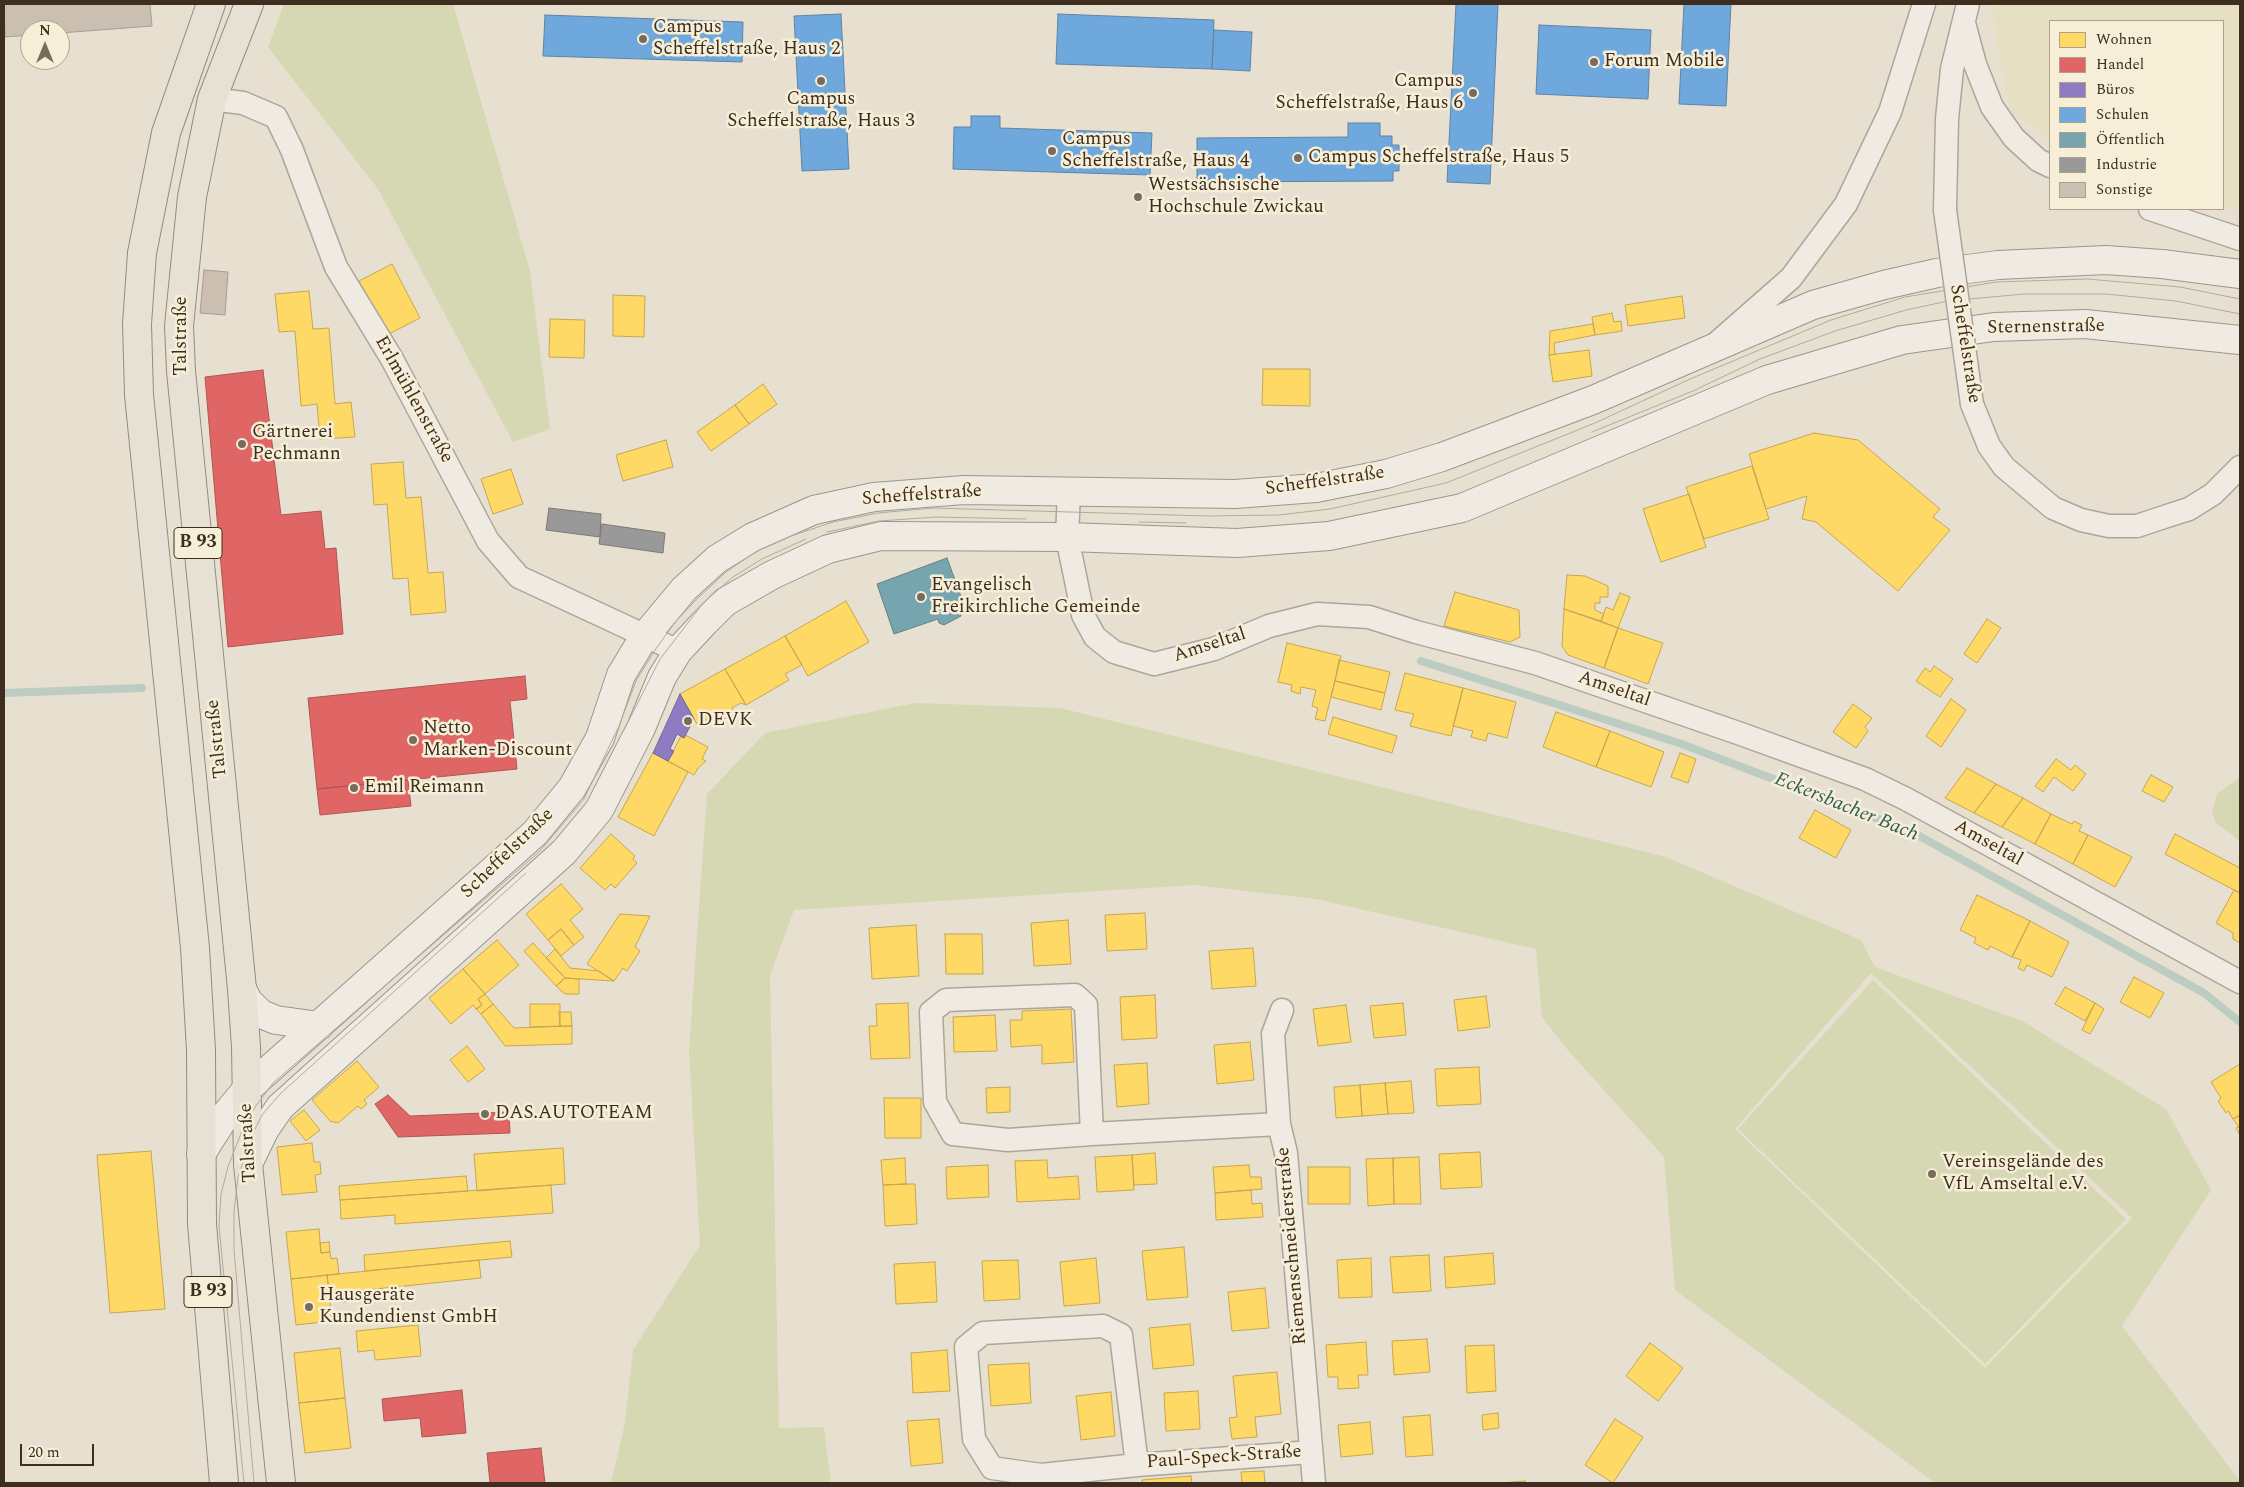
<!DOCTYPE html>
<meta charset="utf-8">
<style>
body{margin:0}
#map{position:relative;width:2244px;height:1487px;overflow:hidden;background:#e7e0d1;font-family:Spectral,serif}
canvas{display:block}
.frame{position:absolute;inset:0;border:5px solid #3d2e20;pointer-events:none}
.legend{position:absolute;left:2049px;top:20px;width:175px;height:190px;box-sizing:border-box;background:#f7eed8;border:1px solid #ada18e;margin:0;padding:6px 9px;list-style:none;font-size:15px;color:#3d2e20}
.legend li{display:flex;align-items:center;gap:10px;height:25px}
.legend b{width:25px;border:1px solid #ada18e}
.north{position:absolute;left:20px;top:20px;width:50px;height:50px;box-sizing:border-box;background:#f7eed8;border:1px solid #ada18e;border-radius:50%;rotate:0deg;font-size:14px;font-weight:700;line-height:20px;text-align:center;color:#3d2e20}
.north::after{content:'';display:block;margin:auto;width:18px;height:22px;background:#786c5e;clip-path:polygon(50% 0,100% 100%,50% 72%,0 100%)}
.scale{position:absolute;left:20px;top:1444px;width:74px;height:22px;box-sizing:border-box;border:2px solid #3d2e20;border-top:0;padding-left:6px;font-size:15px;line-height:18px;white-space:nowrap;color:#3d2e20;-webkit-text-stroke:4px #f7eed8;paint-order:stroke}
</style>
<div id="map">
<canvas width="2244" height="1487"></canvas>
<div class="frame"></div>
<ul class="legend">
<li><b style="height:14px;background:#ffd966"></b>Wohnen</li>
<li><b style="height:14px;background:#e06666"></b>Handel</li>
<li><b style="height:14px;background:#8e7cc3"></b>Büros</li>
<li><b style="height:14px;background:#6fa8dc"></b>Schulen</li>
<li><b style="height:14px;background:#76a5af"></b>Öffentlich</li>
<li><b style="height:14px;background:#999"></b>Industrie</li>
<li><b style="height:14px;background:#cbbfb2"></b>Sonstige</li>
</ul>
<div class="north">N</div>
<div class="scale">20 m</div>
</div>
<script>
const context = document.querySelector('canvas').getContext('2d');
context.lineJoin = 'round';
function fill(path, color) { context.fillStyle = color; context.fill(path, 'evenodd'); }
const toPath = rows => new Path2D(rows.map(r => 'M' + r).join(''));
function stroke(path, color, width, dash) { context.strokeStyle = color; context.lineWidth = width; context.lineCap = dash ? 'butt' : 'round'; context.setLineDash(dash || []); context.stroke(path); }
function label(font, color, halo, rows, align = 'center') {
  context.font = font + ' Spectral,serif'; context.lineWidth = 5; context.setLineDash([]); context.textBaseline = 'middle'; context.strokeStyle = halo; context.fillStyle = color; for (const [text, x, y, turn = 0] of rows) {
    context.save(); context.translate(x, y); context.rotate((+turn || 0) * Math.PI / 180); context.textAlign = isNaN(turn) ? turn : align; if (halo) context.strokeText(text, 0, 0); context.fillText(text, 0, 0); context.restore();
  }
}
const farmland = toPath([
 [1996,4,2240,4,2240,210,2223,205,2223,21,2050,21,2050,138,2013,115,1999,57,1993,13]
]);
const green = toPath([
 [284,4,453,4,530,271,550,429,513,442,378,189,268,47],
 [915,703,1060,708,1666,857,1861,940,1875,967,2022,1021,2166,1109,2211,1190,2122,1326,2240,1481,2240,1483,1935,1483,1675,1290,1664,1157,1567,1049,1542,1017,1536,949,1316,899,1194,885,794,910,770,976,779,1428,824,1427,831,1483,611,1483,625,1423,633,1350,700,1245,689,1051,707,794,765,733],
 [1871,973,2132,1218,1985,1368,1735,1129],
 [2240,777,2240,841,2216,823,2212,813,2217,794],
 [1873,980,2126,1219,1985,1364,1738,1129]
]);
const homes = toPath([
 [392,264,420,318,387,335,359,281,392,264],
 [309,291,313,329,329,328,335,404,351,402,355,437,320,439,317,404,301,406,295,331,279,332,275,294,309,291],
 [613,295,645,296,644,337,613,336,613,295],
 [1682,296,1685,318,1628,326,1625,305,1682,296],
 [1612,313,1614,322,1621,321,1622,331,1595,335,1592,317,1612,313],
 [550,319,585,320,584,358,549,357,550,319],
 [1593,324,1595,335,1554,343,1555,354,1549,355,1550,331,1593,324],
 [1589,350,1592,376,1553,382,1549,355,1589,350],
 [1263,369,1310,369,1310,406,1262,405,1263,369],
 [763,384,777,404,749,424,735,405,763,384],
 [735,405,749,424,711,451,697,432,735,405],
 [1814,433,1858,440,1940,509,1933,517,1950,530,1898,591,1816,522,1802,519,1807,496,1766,509,1749,454,1814,433],
 [666,440,673,467,623,481,616,455,666,440],
 [403,462,406,498,421,497,428,573,443,572,446,612,411,615,408,578,393,579,387,504,374,505,371,464,403,462],
 [1752,466,1769,519,1704,539,1686,487,1752,466],
 [511,469,523,504,493,514,481,479,511,469],
 [1689,494,1706,547,1661,562,1643,509,1689,494],
 [1567,575,1585,576,1608,586,1608,597,1600,597,1600,603,1595,603,1595,610,1604,614,1601,621,1564,609,1567,575],
 [1455,592,1519,610,1520,637,1510,642,1444,626,1455,592],
 [1620,593,1630,597,1618,628,1601,621,1606,607,1613,610,1620,593],
 [846,601,869,642,808,676,785,636,846,601],
 [1564,609,1618,628,1604,668,1568,655,1562,646,1564,609],
 [1987,619,2001,628,1977,663,1964,654,1987,619],
 [1618,628,1663,643,1648,684,1604,668,1618,628],
 [785,636,802,665,785,674,789,680,746,705,725,669,785,636],
 [1287,643,1341,656,1325,721,1315,719,1318,708,1312,706,1316,690,1301,687,1300,694,1291,691,1292,685,1278,682,1287,643],
 [1339,660,1390,672,1385,693,1335,681,1339,660],
 [1934,666,1953,679,1940,697,1916,681,1925,668,1930,672,1934,666],
 [725,669,746,705,741,703,732,708,734,713,722,720,719,714,697,724,680,694,725,669],
 [1405,673,1463,688,1451,736,1410,726,1414,714,1395,710,1405,673],
 [1335,681,1385,693,1381,710,1331,697,1335,681],
 [1463,688,1516,702,1507,738,1488,733,1486,741,1471,737,1473,731,1453,726,1463,688],
 [1951,699,1966,710,1941,747,1926,736,1951,699],
 [1853,704,1872,718,1865,727,1868,731,1856,748,1833,732,1853,704],
 [1556,712,1610,731,1596,767,1543,747,1556,712],
 [1333,717,1397,736,1392,753,1328,734,1333,717],
 [1610,731,1664,752,1651,787,1596,767,1610,731],
 [685,735,708,747,702,759,706,761,698,768,694,775,668,761,681,736,684,738,685,735],
 [653,753,688,772,654,836,618,817,653,753],
 [1680,753,1696,759,1688,783,1671,777,1680,753],
 [2056,759,2071,770,2075,765,2086,774,2073,791,2054,777,2043,792,2035,786,2056,759],
 [1967,768,1996,784,1974,813,1945,798,1967,768],
 [2151,775,2173,787,2164,802,2142,791,2151,775],
 [1996,784,2023,798,2002,827,1974,813,1996,784],
 [2023,798,2051,814,2035,844,2002,827,2023,798],
 [1815,810,1851,830,1836,858,1799,838,1815,810],
 [2051,814,2072,824,2074,821,2082,825,2079,831,2088,835,2073,864,2035,844,2051,814],
 [611,834,635,856,633,859,637,863,615,888,611,884,605,890,580,868,611,834],
 [2175,834,2240,868,2240,893,2165,854,2175,834],
 [2088,835,2132,857,2115,887,2073,864,2088,835],
 [561,884,583,909,570,920,584,937,574,945,561,929,548,940,526,914,561,884],
 [2234,890,2240,893,2240,943,2233,939,2233,933,2216,923,2234,890],
 [1977,895,2030,921,2012,957,1990,946,1988,950,1974,943,1976,938,1960,930,1977,895],
 [1145,913,1147,949,1107,951,1105,915,1145,913],
 [620,914,650,916,635,947,640,951,627,971,623,968,614,981,587,964,620,914],
 [1068,920,1071,964,1034,966,1031,923,1068,920],
 [2030,921,2069,942,2052,977,2027,965,2024,971,2018,968,2021,960,2012,957,2030,921],
 [916,925,919,976,872,979,869,928,916,925],
 [561,929,574,945,561,956,548,940,561,929],
 [945,934,982,934,983,974,946,974,945,934],
 [497,940,519,965,485,994,463,969,497,940],
 [533,943,565,978,556,986,524,951,533,943],
 [1253,948,1256,986,1212,989,1209,951,1253,948],
 [555,949,570,968,599,971,614,981,565,978,546,958,555,949],
 [463,969,485,994,478,999,482,1005,476,1009,473,1005,451,1024,429,998,463,969],
 [2134,977,2164,993,2150,1018,2120,1002,2134,977],
 [565,978,579,979,579,994,565,994,556,986,565,978],
 [2065,987,2095,1003,2085,1021,2055,1004,2065,987],
 [485,994,493,1004,481,1014,476,1009,482,1005,478,999,485,994],
 [1155,995,1157,1038,1122,1040,1120,997,1155,995],
 [1486,996,1490,1027,1458,1031,1454,1000,1486,996],
 [908,1003,910,1058,871,1059,869,1026,877,1026,876,1004,908,1003],
 [1403,1003,1406,1035,1374,1038,1370,1006,1403,1003],
 [2095,1003,2104,1009,2090,1034,2082,1030,2095,1003],
 [493,1004,514,1028,572,1026,572,1044,505,1046,481,1014,493,1004],
 [530,1004,560,1004,560,1026,530,1027,530,1004],
 [1346,1005,1351,1042,1318,1046,1313,1009,1346,1005],
 [1071,1009,1074,1062,1042,1064,1042,1045,1011,1047,1010,1020,1022,1020,1022,1011,1071,1009],
 [559,1012,571,1012,572,1026,560,1026,559,1012],
 [995,1015,997,1051,954,1052,953,1017,995,1015],
 [1250,1042,1254,1080,1217,1084,1214,1045,1250,1042],
 [467,1046,485,1069,468,1082,450,1060,467,1046],
 [357,1061,379,1087,364,1100,367,1104,361,1109,358,1106,338,1123,330,1121,312,1100,357,1061],
 [1147,1063,1149,1104,1117,1107,1114,1065,1147,1063],
 [2240,1064,2240,1115,2233,1119,2228,1111,2226,1113,2218,1101,2221,1098,2211,1082,2240,1064],
 [1479,1067,1481,1104,1437,1106,1435,1069,1479,1067],
 [1411,1081,1414,1113,1388,1114,1385,1083,1411,1081],
 [1385,1083,1388,1114,1362,1116,1360,1085,1385,1083],
 [1360,1085,1362,1116,1336,1118,1334,1087,1360,1085],
 [1010,1087,1010,1112,987,1113,986,1088,1010,1087],
 [884,1098,921,1098,921,1138,885,1138,884,1098],
 [304,1110,320,1130,306,1141,290,1121,304,1110],
 [2240,1115,2240,1135,2236,1128,2239,1127,2233,1119,2240,1115],
 [312,1143,314,1162,320,1162,321,1174,315,1175,317,1192,282,1195,277,1147,312,1143],
 [563,1148,565,1184,477,1191,474,1154,563,1148],
 [151,1151,165,1309,110,1313,97,1155,151,1151],
 [1480,1152,1482,1187,1441,1189,1439,1154,1480,1152],
 [1155,1153,1157,1184,1134,1185,1132,1155,1155,1153],
 [1132,1155,1134,1190,1097,1192,1095,1157,1132,1155],
 [1419,1157,1421,1204,1394,1204,1393,1158,1419,1157],
 [905,1158,906,1184,883,1185,881,1160,905,1158],
 [1393,1158,1394,1204,1368,1206,1366,1159,1393,1158],
 [1047,1160,1048,1178,1078,1176,1080,1199,1017,1202,1015,1161,1047,1160],
 [988,1165,989,1197,947,1199,946,1167,988,1165],
 [1249,1165,1250,1177,1261,1177,1262,1189,1215,1193,1213,1167,1249,1165],
 [1308,1167,1350,1167,1350,1204,1308,1204,1308,1167],
 [466,1176,468,1191,340,1200,339,1186,466,1176],
 [906,1184,915,1184,917,1224,885,1226,883,1185,906,1184],
 [551,1185,553,1213,395,1224,395,1215,341,1219,340,1200,551,1185],
 [1251,1190,1252,1204,1262,1203,1263,1217,1216,1220,1215,1193,1251,1190],
 [319,1229,321,1253,330,1252,331,1259,337,1258,339,1274,291,1279,286,1232,319,1229],
 [510,1241,512,1257,365,1271,364,1255,510,1241],
 [329,1242,330,1252,321,1253,320,1243,329,1242],
 [1184,1247,1188,1297,1147,1300,1142,1251,1184,1247],
 [1493,1253,1495,1284,1446,1288,1444,1257,1493,1253],
 [1429,1255,1431,1291,1393,1293,1390,1257,1429,1255],
 [1096,1258,1100,1303,1064,1306,1060,1262,1096,1258],
 [1371,1258,1372,1297,1339,1298,1337,1260,1371,1258],
 [479,1260,481,1278,356,1291,357,1301,342,1302,342,1296,330,1297,327,1275,479,1260],
 [1018,1260,1020,1299,984,1301,982,1261,1018,1260],
 [935,1262,937,1302,896,1304,894,1264,935,1262],
 [327,1275,332,1321,296,1325,291,1279,327,1275],
 [1265,1288,1269,1328,1232,1331,1228,1292,1265,1288],
 [1190,1324,1194,1365,1153,1369,1149,1328,1190,1324],
 [418,1325,421,1356,375,1360,374,1350,358,1352,356,1331,418,1325],
 [1427,1339,1430,1372,1394,1375,1392,1341,1427,1339],
 [1366,1342,1368,1375,1358,1375,1359,1388,1338,1389,1338,1377,1328,1377,1326,1345,1366,1342],
 [1650,1343,1683,1368,1658,1401,1626,1376,1650,1343],
 [1494,1345,1496,1391,1467,1393,1465,1346,1494,1345],
 [340,1348,345,1398,299,1403,294,1353,340,1348],
 [947,1350,950,1391,913,1393,911,1353,947,1350],
 [1029,1363,1031,1403,991,1406,988,1365,1029,1363],
 [1277,1372,1281,1414,1255,1417,1257,1437,1232,1439,1229,1418,1237,1417,1233,1376,1277,1372],
 [1198,1391,1200,1429,1166,1431,1164,1393,1198,1391],
 [1111,1392,1115,1436,1081,1440,1076,1396,1111,1392],
 [345,1398,351,1448,305,1453,299,1403,345,1398],
 [1498,1413,1499,1428,1483,1430,1482,1415,1498,1413],
 [1430,1415,1433,1455,1406,1457,1403,1417,1430,1415],
 [939,1419,943,1463,911,1466,907,1421,939,1419],
 [1615,1419,1643,1437,1613,1483,1585,1465,1615,1419],
 [1370,1422,1373,1454,1341,1457,1338,1425,1370,1422],
 [1264,1471,1265,1483,1242,1483,1241,1472,1264,1471],
 [1191,1476,1192,1483,1142,1483,1142,1480,1191,1476],
 [1525,1481,1525,1483,1500,1483,1525,1481]
]);
const shops = toPath([
 [263,370,281,515,321,511,325,549,336,548,343,634,228,647,205,377,263,370],
 [525,676,527,699,510,701,517,769,317,789,308,698,525,676],
 [408,780,411,806,320,815,317,789,408,780],
 [388,1095,410,1116,509,1112,510,1133,398,1137,375,1104,388,1095],
 [462,1390,466,1433,422,1437,420,1418,384,1421,382,1399,462,1390],
 [541,1448,545,1483,490,1483,487,1453,541,1448]
]);
const offices = toPath([
 [680,694,694,719,684,738,677,734,670,749,674,751,668,761,653,753,680,694]
]);
const schools = toPath([
 [1456,4,1498,4,1490,184,1447,182,1456,4],
 [1684,4,1731,4,1726,106,1679,104,1684,4],
 [841,14,849,169,802,171,794,16,841,14],
 [1058,14,1214,20,1212,69,1056,64,1058,14],
 [545,15,743,22,742,62,543,56,545,15],
 [1539,25,1651,30,1648,99,1536,94,1539,25],
 [1214,30,1252,32,1250,71,1212,69,1214,30],
 [971,116,1000,116,1000,128,1152,133,1150,175,953,169,954,127,971,127,971,116],
 [1348,123,1380,123,1380,136,1392,136,1392,145,1399,145,1399,171,1393,171,1393,181,1197,182,1197,138,1348,137,1348,123]
]);
const public = toPath([
 [947,558,966,610,960,611,961,616,944,625,939,623,938,619,894,634,877,584,947,558]
]);
const industry = toPath([
 [549,508,601,514,600,537,546,530,549,508],
 [602,524,665,533,663,553,599,544,602,524]
]);
const stream = toPath([
 [1421,661,1679,743,1912,832,2204,993,2240,1022],
 [4,693,142,688]
]);
const building = toPath([
 [4,4,150,4,152,26,60,33,60,30,30,30,30,35,5,37,4,4],
 [204,270,228,272,225,315,200,313,204,270]
]);
const street = toPath([
 [1964,23,1975,64,1992,107,2014,138,2038,160,2050,166],
 [212,99,243,103,276,117,292,150,336,267,392,359,488,541,519,577,678,651],
 [2150,209,2240,239],
 [1945,210,1947,119,1952,69,1968,4],
 [1718,342,1791,278,1846,204,1890,112,1924,4],
 [1972,404,1989,446,2004,467,2053,508,2081,520,2109,526,2137,526,2164,517,2189,509,2213,494,2240,467],
 [1069,493,1067,537,1083,615,1095,637,1114,652,1154,664,1214,649,1269,626,1317,614,1369,617,1416,632,1535,663,1741,734,1865,779,1906,799,2240,982],
 [1282,1010,1273,1034,1279,1124,1286,1153,1314,1483],
 [1092,1134,1008,1140,953,1134,935,1102,931,1012,946,1000,1075,995,1086,1005,1092,1134,1279,1124],
 [1137,1465,1041,1475,992,1468,974,1439,966,1347,983,1333,1103,1326,1121,1335,1137,1465,1311,1452]
]);
const secondary = toPath([
 [242,989,248,1001,261,1014,276,1020,319,1026],
 [201,1154,227,1113,246,1090,535,833,572,788,600,738,621,675,644,637,684,589,717,559,753,537,814,510,874,497,964,490,1235,494,1316,488,1386,474,1442,457,1593,400,1813,305,1884,285,1937,273,1998,265,2106,260,2162,264,2240,274],
 [248,1164,265,1129,280,1107,564,852,599,810,641,728,662,677,678,651,704,623,725,602,772,575,828,549,881,536,1067,537,1237,543,1329,536,1462,508,1767,380,1902,340,1994,327,2085,324,2240,340]
]);
const primary = toPath([
 [211,4,166,133,142,253,137,324,139,395,195,948,201,1050,202,1224,224,1483],
 [249,4,212,99,192,197,179,326,181,371,242,989,246,1047,248,1164,281,1483]
]);
const tram = toPath([
 [1592,432,1693,391,1760,359,1835,331,1906,310,1948,301,2024,294,2106,294,2176,301,2240,314],
 [1139,522,1186,523],
 [827,532,879,521,936,517,1026,519],
 [624,730,660,659,704,602,733,577,762,559,806,539],
 [244,1483,219,1226,221,1194,228,1167,247,1118,273,1083,540,851,584,799,619,726,636,681,655,650,676,621,696,600,726,572,757,551,791,536,833,522,878,513,933,508,1207,516,1279,515,1330,509,1446,483,1595,423,1690,379,1831,320,1905,297,1996,282,2087,279,2180,287,2240,299],
 [254,1483,234,1250,234,1211,238,1177,255,1129,262,1115,280,1094,526,873]
]);
const streetBridge = toPath([
 [1945,210,1972,404]
]);
const markers = [
 [643,39,5,"#786c5e"],
 [1594,62,5,"#786c5e"],
 [821,81,5,"#786c5e"],
 [1473,93,5,"#786c5e"],
 [1052,151,5,"#786c5e"],
 [1298,158,5,"#786c5e"],
 [1138,197,5,"#786c5e"],
 [242,444,5,"#786c5e"],
 [921,597,5,"#786c5e"],
 [688,721,5,"#786c5e"],
 [413,740,5,"#786c5e"],
 [354,788,5,"#786c5e"],
 [485,1114,5,"#786c5e"],
 [1932,1174,5,"#786c5e"],
 [309,1307,5,"#786c5e"]
];
const shields = [
 [198,543,48],
 [208,1292,48]
];
const shieldNames = [
 ["B 93",198,543],
 ["B 93",208,1292]
];
const poiNames = [
 ["Campus",653,28],
 ["Scheffelstraße, Haus 2",653,50],
 ["Forum Mobile",1604,62],
 ["Campus",1463,82,"right"],
 ["Scheffelstraße, Haus 6",1463,104,"right"],
 ["Campus",821,100,"center"],
 ["Scheffelstraße, Haus 3",821,122,"center"],
 ["Campus",1062,140],
 ["Scheffelstraße, Haus 4",1062,162],
 ["Campus Scheffelstraße, Haus 5",1308,158],
 ["Westsächsische",1148,186],
 ["Hochschule Zwickau",1148,208],
 ["Gärtnerei",252,433],
 ["Pechmann",252,455],
 ["Evangelisch",931,586],
 ["Freikirchliche Gemeinde",931,608],
 ["DEVK",698,721],
 ["Netto",423,729],
 ["Marken-Discount",423,751],
 ["Emil Reimann",364,788],
 ["DAS.AUTOTEAM",495,1114],
 ["Vereinsgelände des",1942,1163],
 ["VfL Amseltal e.V.",1942,1185],
 ["Hausgeräte",319,1296],
 ["Kundendienst GmbH",319,1318]
];
const streetNames = [
 ["Sternenstraße",2046,328,-1],
 ["Talstraße",182,336,-90],
 ["Scheffelstraße",1964,344,81],
 ["Erlmühlenstraße",413,400,61],
 ["Scheffelstraße",1325,482,-8],
 ["Scheffelstraße",922,496,-4],
 ["Amseltal",1210,646,-18],
 ["Amseltal",1614,690,19],
 ["Talstraße",218,739,-96],
 ["Amseltal",1988,844,29],
 ["Scheffelstraße",508,854,-44],
 ["Talstraße",249,1143,-93],
 ["Riemenschneiderstraße",1293,1246,-95],
 ["Paul-Speck-Straße",1224,1458,-4]
];
const waterNames = [
 ["Eckersbacher Bach",1846,808,22]
];
fill(farmland, '#e6dfc2');
fill(green, '#d6d7b3');
fill(homes, '#ffd966');
stroke(homes, '#c5a651', 1);
fill(shops, '#e06666');
stroke(shops, '#af5551', 1);
fill(offices, '#8e7cc3');
stroke(offices, '#766592', 1);
fill(schools, '#6fa8dc');
stroke(schools, '#6083a4', 1);
fill(public, '#76a5af');
stroke(public, '#658184', 1);
fill(industry, '#999');
stroke(industry, '#7d7975', 1);
stroke(stream, '#bcccc2', 8);
fill(building, '#cbbfb2');
stroke(building, '#a89c90', 1);
stroke(street, '#ada599', 25);
stroke(secondary, '#9c958a', 30);
stroke(primary, '#928b80', 30);
stroke(street, '#efebe3', 22);
stroke(secondary, '#efebe3', 28);
stroke(primary, '#e6e1d4', 28);
stroke(tram, '#afaaa2', 1);
stroke(streetBridge, '#ada599', 25, []);
stroke(streetBridge, '#efebe3', 22);
for (const [x, y, r, color] of markers) { const dot = new Path2D(); dot.arc(x, y, r, 0, 2 * Math.PI); context.fillStyle = color; context.fill(dot); stroke(dot, '#f7eed8', 2); }
for (const [x, y, w] of shields) { const box = new Path2D(); box.roundRect(x - w / 2, y - 15.5, w, 31, 4); context.fillStyle = '#f7eed8'; context.fill(box); stroke(box, '#3d2e20', 1); }
label('bold 18px', '#3d2e20', null, shieldNames);
label('19px', '#3d2e20', '#f7eed8', poiNames, 'left');
label('19px', '#3d2e20', '#f7eed8', streetNames);
label('italic 20px', '#2f5d5a', '#f7eed8', waterNames);
</script>
